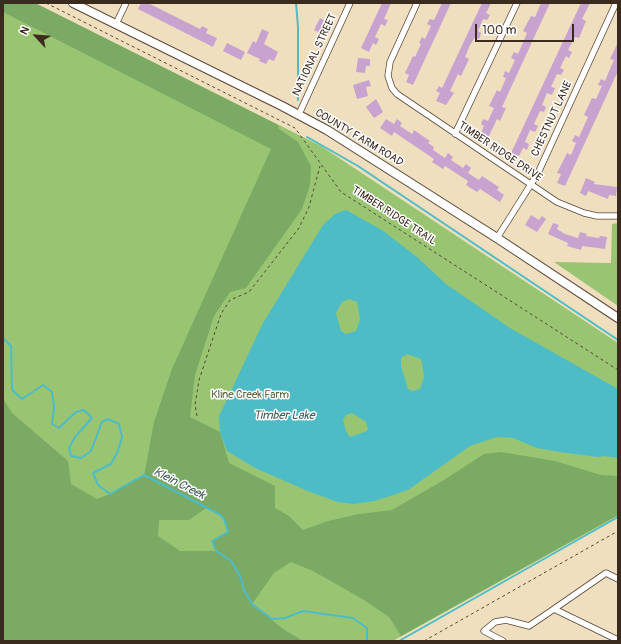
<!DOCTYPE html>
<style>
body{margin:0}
#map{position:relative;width:621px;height:644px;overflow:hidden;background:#efdfbf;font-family:Pangolin,sans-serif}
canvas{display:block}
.frame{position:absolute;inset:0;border:4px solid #3b2a1e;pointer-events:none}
.north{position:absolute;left:16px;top:16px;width:40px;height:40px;-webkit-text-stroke:3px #fff;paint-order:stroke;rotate:296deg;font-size:11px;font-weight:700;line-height:16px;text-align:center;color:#3b2a1e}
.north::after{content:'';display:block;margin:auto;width:14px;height:18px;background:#3b2a1e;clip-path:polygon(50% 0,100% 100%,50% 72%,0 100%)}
.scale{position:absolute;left:475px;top:24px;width:99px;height:18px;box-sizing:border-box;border:2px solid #3b2a1e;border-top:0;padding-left:5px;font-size:12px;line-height:14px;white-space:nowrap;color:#3b2a1e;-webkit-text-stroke:3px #fff;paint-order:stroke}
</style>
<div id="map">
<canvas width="621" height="644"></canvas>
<div class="frame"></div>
<div class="north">N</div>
<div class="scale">100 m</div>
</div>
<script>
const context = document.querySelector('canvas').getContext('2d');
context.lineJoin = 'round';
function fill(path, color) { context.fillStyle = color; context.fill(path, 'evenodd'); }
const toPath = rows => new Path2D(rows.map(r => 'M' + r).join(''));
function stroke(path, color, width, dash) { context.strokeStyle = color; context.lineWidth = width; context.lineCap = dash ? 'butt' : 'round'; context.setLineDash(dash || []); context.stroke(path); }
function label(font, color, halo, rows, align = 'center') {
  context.font = font + ' Pangolin,sans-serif'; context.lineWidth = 3; context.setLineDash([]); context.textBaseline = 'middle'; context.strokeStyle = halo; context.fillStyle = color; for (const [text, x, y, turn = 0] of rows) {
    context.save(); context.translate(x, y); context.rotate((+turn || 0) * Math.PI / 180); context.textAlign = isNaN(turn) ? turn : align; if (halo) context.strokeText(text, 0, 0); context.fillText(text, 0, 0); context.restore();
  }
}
const green = toPath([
 [3,3,35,3,321,146,618,343,618,516,393,641,3,641],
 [618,223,618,306,554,262,611,263,612,224]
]);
const forest = toPath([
 [3,3,35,3,278,125,279,129,298,142,311,166,310,185,302,209,246,288,230,292,214,316,195,375,190,417,220,432,229,463,275,486,275,508,289,516,303,530,328,521,359,514,392,510,444,480,484,454,501,452,555,461,601,475,618,476,618,515,401,636,389,617,364,600,313,571,291,562,274,573,252,604,283,629,303,641,3,641,3,398,12,413,68,461,71,484,97,499,110,494,144,476,154,422,172,369,271,149,3,12],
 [206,508,219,514,224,519,228,532,212,541,216,551,180,551,158,536,159,520,189,520]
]);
const water = toPath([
 [346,210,382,230,417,257,446,284,510,328,618,389,618,458,604,456,598,457,559,452,537,448,513,438,497,437,470,446,408,490,375,501,353,504,338,502,310,492,255,468,227,451,220,432,219,416,263,323,323,225,335,214],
 [349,299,357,302,360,319,356,331,346,334,341,331,336,313,342,302],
 [407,354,421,359,423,369,424,377,420,389,413,391,408,389,401,366,401,358],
 [352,413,366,422,368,429,367,431,350,437,346,431,343,420,346,415]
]);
const stream = toPath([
 [296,3,298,27,298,100],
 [307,137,358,166,618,340],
 [3,338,11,346,12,390,22,399,43,385,52,392,54,407,52,424,59,428,76,412,84,410,92,418,75,437,69,448,71,456,81,458,91,451,102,422,108,419,119,424,122,437,118,451,111,464,93,473,98,485,110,494,144,475,219,514,224,519,228,532,212,541,216,551,231,561,240,576,244,590,252,604,272,619,285,618,303,611,353,618,367,628,367,641],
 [399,641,618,517]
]);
const building = toPath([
 [141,3,148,3,200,29,202,26,208,29,206,33,217,38,213,47,138,9],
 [382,3,391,3,384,19,388,20,385,26,381,24,375,37,379,39,376,45,373,43,369,52,361,48],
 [442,3,451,3,413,85,406,82,409,75,405,73,413,56,415,57,421,44,419,43,422,37,425,39,431,26,427,24,430,19,434,20],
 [482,3,491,3,486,13,490,15,487,20,483,19,478,31,481,33,479,39,475,37,470,45,465,57,469,59,461,76,458,74,450,91,454,93,446,105,436,101,440,93,436,91,439,86,442,88],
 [541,3,550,3,502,107,506,108,500,121,497,119,488,138,480,135,484,126,481,124,483,119,488,121,494,108,489,106,497,90,500,92,506,78,503,77,505,71,509,73,515,60,511,58,514,52,518,54,527,33,523,31,531,16,535,17],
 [581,3,590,3,582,19,586,21,579,38,575,37,568,50,572,52,569,58,566,56,560,68,564,70,561,75,557,74,551,87,555,88,552,95,547,93,542,105,546,107,544,112,540,111,534,124,538,126,535,132,530,130,525,142,529,144,527,150,523,148,519,156,511,153],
 [320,18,327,22,322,34,314,30],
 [262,29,269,32,264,44,278,52,274,61,269,59,266,64,259,61,260,59,247,53,253,41,256,43],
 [618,42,618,71,565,186,557,183,561,174,557,173,567,153,571,155,576,143,572,141,575,135,579,137,588,117,584,115,592,98,596,99,602,86,598,85,601,79,605,81,610,69,614,60,610,59],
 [227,43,245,52,241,60,223,51],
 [358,58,370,59,370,66,366,66,365,73,356,72],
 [369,80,371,86,366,87,368,96,357,99,353,85],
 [376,99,383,112,374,118,366,107],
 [386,119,394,124,397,119,402,123,400,126,412,134,414,130,430,141,428,143,434,147,433,150,445,158,448,153,453,157,451,160,463,168,466,164,471,168,468,173,479,180,482,176,499,187,497,190,504,195,500,202,480,189,477,192,466,185,468,181,445,166,443,169,432,162,434,159,394,132,392,136,380,128],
 [586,178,595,182,594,184,617,187,616,196,609,195,608,199,588,191,586,196,580,193],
 [531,215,539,220,542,216,546,219,537,232,525,225],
 [553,223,559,225,557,229,565,234,578,238,580,232,587,234,586,236,599,238,600,236,607,237,605,249,582,246,581,250,567,246,568,243,548,234]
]);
const path = toPath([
 [46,3,295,128,341,192,618,370],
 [197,416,195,405,199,380,221,314,230,300,249,292,299,228,309,207,320,166],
 [424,641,618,531]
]);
const minor = toPath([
 [417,3,390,62,388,76,392,88,397,94,557,202,584,213,597,216,618,216],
 [116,24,126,3],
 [299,114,350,3],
 [455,134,517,3],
 [497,238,538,173,616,3],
 [618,579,606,573,554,609,618,640],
 [503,641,484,631,495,622,506,620,529,626,554,609]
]);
const secondary = toPath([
 [73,3,282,106,327,130,497,238,618,318]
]);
const streetNames = [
 ["NATIONAL STREET",315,55,-65],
 ["CHESTNUT LANE",552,119,-65],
 ["COUNTY FARM ROAD",359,138,31],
 ["TIMBER RIDGE DRIVE",500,152,34],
 ["TIMBER RIDGE TRAIL",394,216,33]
];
const parkNames = [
 ["Kline Creek Farm",250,395]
];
const waterNames = [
 ["Timber Lake",284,416],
 ["Klein Creek",179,484,27]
];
fill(green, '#99c572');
fill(forest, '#7aaa64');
fill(water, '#4ebcc6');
stroke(stream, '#4ebcc6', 2);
fill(building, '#c8a3cf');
stroke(minor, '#564536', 7);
stroke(secondary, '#564536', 10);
stroke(path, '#564536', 1, [3, 3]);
stroke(minor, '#fff', 5.5);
stroke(secondary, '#fff', 8);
label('11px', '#3b2a1e', '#fff', streetNames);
label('11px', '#5c603b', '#fff', parkNames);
label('italic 12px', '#425d59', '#fff', waterNames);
</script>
